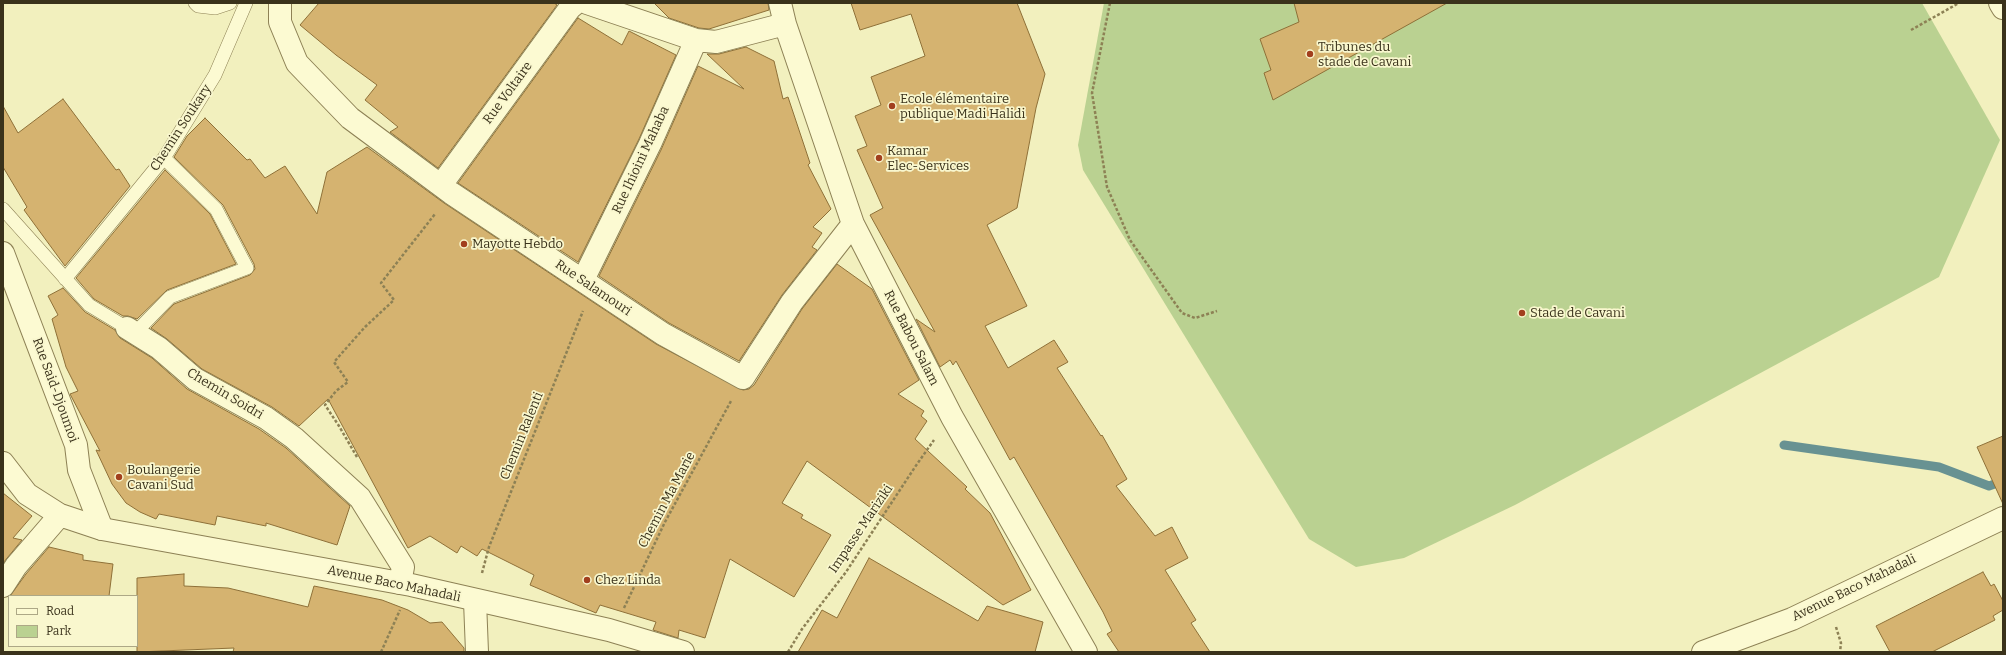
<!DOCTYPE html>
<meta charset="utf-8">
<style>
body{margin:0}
#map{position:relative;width:2006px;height:655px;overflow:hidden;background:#f2f0be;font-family:Bitter,serif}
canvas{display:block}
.frame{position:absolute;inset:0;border:4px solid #3a321b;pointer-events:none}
.legend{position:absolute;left:8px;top:595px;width:130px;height:52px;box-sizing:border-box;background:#f9f7ce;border:1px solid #ada886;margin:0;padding:5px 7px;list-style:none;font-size:12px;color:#3a321b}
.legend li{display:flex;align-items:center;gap:8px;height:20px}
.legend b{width:20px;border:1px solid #ada886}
</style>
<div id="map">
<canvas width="2006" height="655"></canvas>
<div class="frame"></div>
<ul class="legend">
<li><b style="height:5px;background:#fcfad2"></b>Road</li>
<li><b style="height:11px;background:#bad191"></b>Park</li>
</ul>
</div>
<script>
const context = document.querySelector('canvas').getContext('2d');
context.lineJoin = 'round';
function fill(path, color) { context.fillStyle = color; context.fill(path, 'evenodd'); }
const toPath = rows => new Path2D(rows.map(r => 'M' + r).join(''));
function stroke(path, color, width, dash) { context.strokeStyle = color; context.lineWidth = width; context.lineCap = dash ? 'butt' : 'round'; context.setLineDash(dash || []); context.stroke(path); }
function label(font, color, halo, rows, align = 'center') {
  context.font = font + ' Bitter,serif'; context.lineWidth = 3.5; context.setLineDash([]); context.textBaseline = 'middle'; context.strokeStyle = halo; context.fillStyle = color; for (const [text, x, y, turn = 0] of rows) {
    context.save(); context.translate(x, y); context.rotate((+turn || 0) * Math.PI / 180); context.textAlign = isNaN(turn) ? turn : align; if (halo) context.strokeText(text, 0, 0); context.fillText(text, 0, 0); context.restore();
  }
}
const green = toPath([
 [1104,3,1922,3,2000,140,1939,277,1515,505,1404,558,1356,567,1309,539,1083,170,1078,145]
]);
const stream = toPath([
 [1784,445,1939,467,1989,486,2003,481]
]);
const building = toPath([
 [319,3,554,3,557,5,438,168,390,132,398,127,365,100,377,85,336,55,300,25,319,3],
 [654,3,768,3,769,10,709,29,699,28,669,18,654,3],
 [851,3,1017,3,1045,74,1036,108,1017,208,987,225,1027,306,985,326,1008,368,1054,340,1068,362,1057,368,1101,436,1102,435,1127,479,1116,486,1155,536,1172,527,1188,558,1165,570,1196,620,1191,623,1210,652,1119,652,1107,634,1112,631,1103,612,1014,457,1010,460,956,361,953,365,950,360,940,367,916,319,935,332,870,215,883,208,857,150,867,146,855,116,881,105,871,77,925,56,911,14,860,30,851,3],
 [1294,3,1447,3,1273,100,1264,73,1271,70,1260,39,1299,22,1294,3],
 [578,18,622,45,629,31,676,55,639,139,578,262,458,183,578,18],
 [746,47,774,61,783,99,788,97,810,163,808,165,831,209,813,227,822,233,812,247,817,250,782,295,739,361,669,323,599,276,661,150,698,66,744,89,707,54,719,54,746,47],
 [63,99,116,170,119,169,130,186,65,266,24,210,27,207,3,167,3,106,18,133,63,99],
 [205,118,247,160,250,159,265,178,285,166,317,214,327,172,367,147,444,203,656,344,743,390,749,389,754,385,802,309,837,264,872,289,919,380,898,394,924,411,921,416,927,421,915,439,967,487,965,489,990,513,1031,590,1003,605,807,461,782,503,803,515,801,518,831,535,794,597,730,559,705,638,679,630,678,638,653,630,656,622,600,605,596,613,530,585,534,575,482,549,477,556,461,546,457,553,430,536,408,548,328,399,299,426,272,407,202,369,167,339,151,328,174,304,250,275,255,269,254,264,223,205,174,157,187,136,205,118],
 [165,170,210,214,236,264,167,290,137,319,128,316,123,316,94,299,76,278,165,170],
 [63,288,85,312,115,330,120,338,152,358,187,389,259,429,286,448,350,506,337,545,266,523,266,526,217,516,215,525,159,514,156,519,140,512,126,503,112,484,96,450,100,451,70,394,78,391,66,367,52,319,58,315,48,296,63,288],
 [2003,436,2003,504,1977,447,2003,436],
 [3,493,32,516,13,538,22,540,3,563,3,493],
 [49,547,83,555,83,560,113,564,109,596,10,596,26,574,49,547],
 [869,558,978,621,987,606,1043,622,1035,652,798,652,822,610,837,618,869,558],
 [1983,572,1991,586,1994,584,2003,601,2003,610,1993,616,1995,620,1932,652,1890,652,1876,626,1983,572],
 [184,574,184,586,228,588,308,607,314,586,382,600,408,610,430,623,442,622,464,648,464,652,233,652,234,648,137,652,137,578,184,574]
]);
const path = toPath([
 [1110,3,1092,93,1107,187,1130,240,1182,313,1195,318,1217,311],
 [1911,30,1959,3],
 [357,457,339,426,325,405,336,391,348,382,334,362,365,327,394,300,381,283,435,214],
 [482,573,489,547,583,311],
 [624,608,665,522,731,401],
 [1836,627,1841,643,1840,652],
 [381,652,400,610],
 [788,652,802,629,846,572,915,467,934,440]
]);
const service = toPath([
 [195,3,198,6,215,8,230,3],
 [3,209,89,305,127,328],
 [65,279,164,158,215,75,246,3],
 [135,333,170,297,247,268,216,209,164,158]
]);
const minor = toPath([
 [280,3,280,22,297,63,350,118,451,193,663,334,743,378,792,302,853,224],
 [587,3,696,40,716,42,785,24],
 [780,3,785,24,853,224,952,417,1086,652],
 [2000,3,2003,8],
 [441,185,570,8,576,3],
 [3,253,76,445,79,470,102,529],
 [583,280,650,144,696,40],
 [127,328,159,348,195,379,266,418,294,438,360,498,403,567,400,583],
 [475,601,477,652]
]);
const tertiary = toPath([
 [3,463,27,494,60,515,102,529,411,585,609,630,683,652],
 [3,586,16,566,60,515],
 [1703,652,1792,619,2003,518]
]);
const markers = [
 [1310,54,4,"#a23f1e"],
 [892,106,4,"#a23f1e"],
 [879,158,4,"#a23f1e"],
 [464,244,4,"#a23f1e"],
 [1522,313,4,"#a23f1e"],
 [119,477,4,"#a23f1e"],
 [587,580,4,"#a23f1e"]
];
const poiNames = [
 ["Tribunes du",1318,47],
 ["stade de Cavani",1318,62],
 ["Ecole élémentaire",900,99],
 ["publique Madi Halidi",900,114],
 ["Kamar",887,151],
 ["Elec-Services",887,166],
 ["Mayotte Hebdo",472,244],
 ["Stade de Cavani",1530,313],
 ["Boulangerie",127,470],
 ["Cavani Sud",127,485],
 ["Chez Linda",595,580]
];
const streetNames = [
 ["Rue Voltaire",508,93,-54],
 ["Chemin Soukary",181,128,-57],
 ["Rue Ihioini Mahaba",641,160,-65],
 ["Rue Salamouri",593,288,34],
 ["Rue Babou Salam",911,338,63],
 ["Rue Said-Djoumoi",55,390,70],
 ["Chemin Soidri",225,394,31],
 ["Chemin Ralenti",522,436,-68],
 ["Chemin Ma Marie",667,500,-62],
 ["Impasse Mariziki",861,529,-56],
 ["Avenue Baco Mahadali",394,584,12],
 ["Avenue Baco Mahadali",1854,588,-26]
];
fill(green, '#bad191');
stroke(stream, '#689292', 9);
fill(building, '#d5b370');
stroke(building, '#8e7038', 1);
stroke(service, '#8d8155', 14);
stroke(minor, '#8d8155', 24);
stroke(tertiary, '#8d8155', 24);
stroke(path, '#8d8155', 2.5, [3, 2]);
stroke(service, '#fcfad2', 13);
stroke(minor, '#fcfad2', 22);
stroke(tertiary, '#fcfad2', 22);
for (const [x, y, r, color] of markers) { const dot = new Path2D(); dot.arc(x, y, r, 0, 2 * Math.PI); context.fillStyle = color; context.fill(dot); stroke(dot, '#f9f7ce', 1.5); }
label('13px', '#3a321b', '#f9f7ce', poiNames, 'left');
label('13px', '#3a321b', '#f9f7ce', streetNames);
</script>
